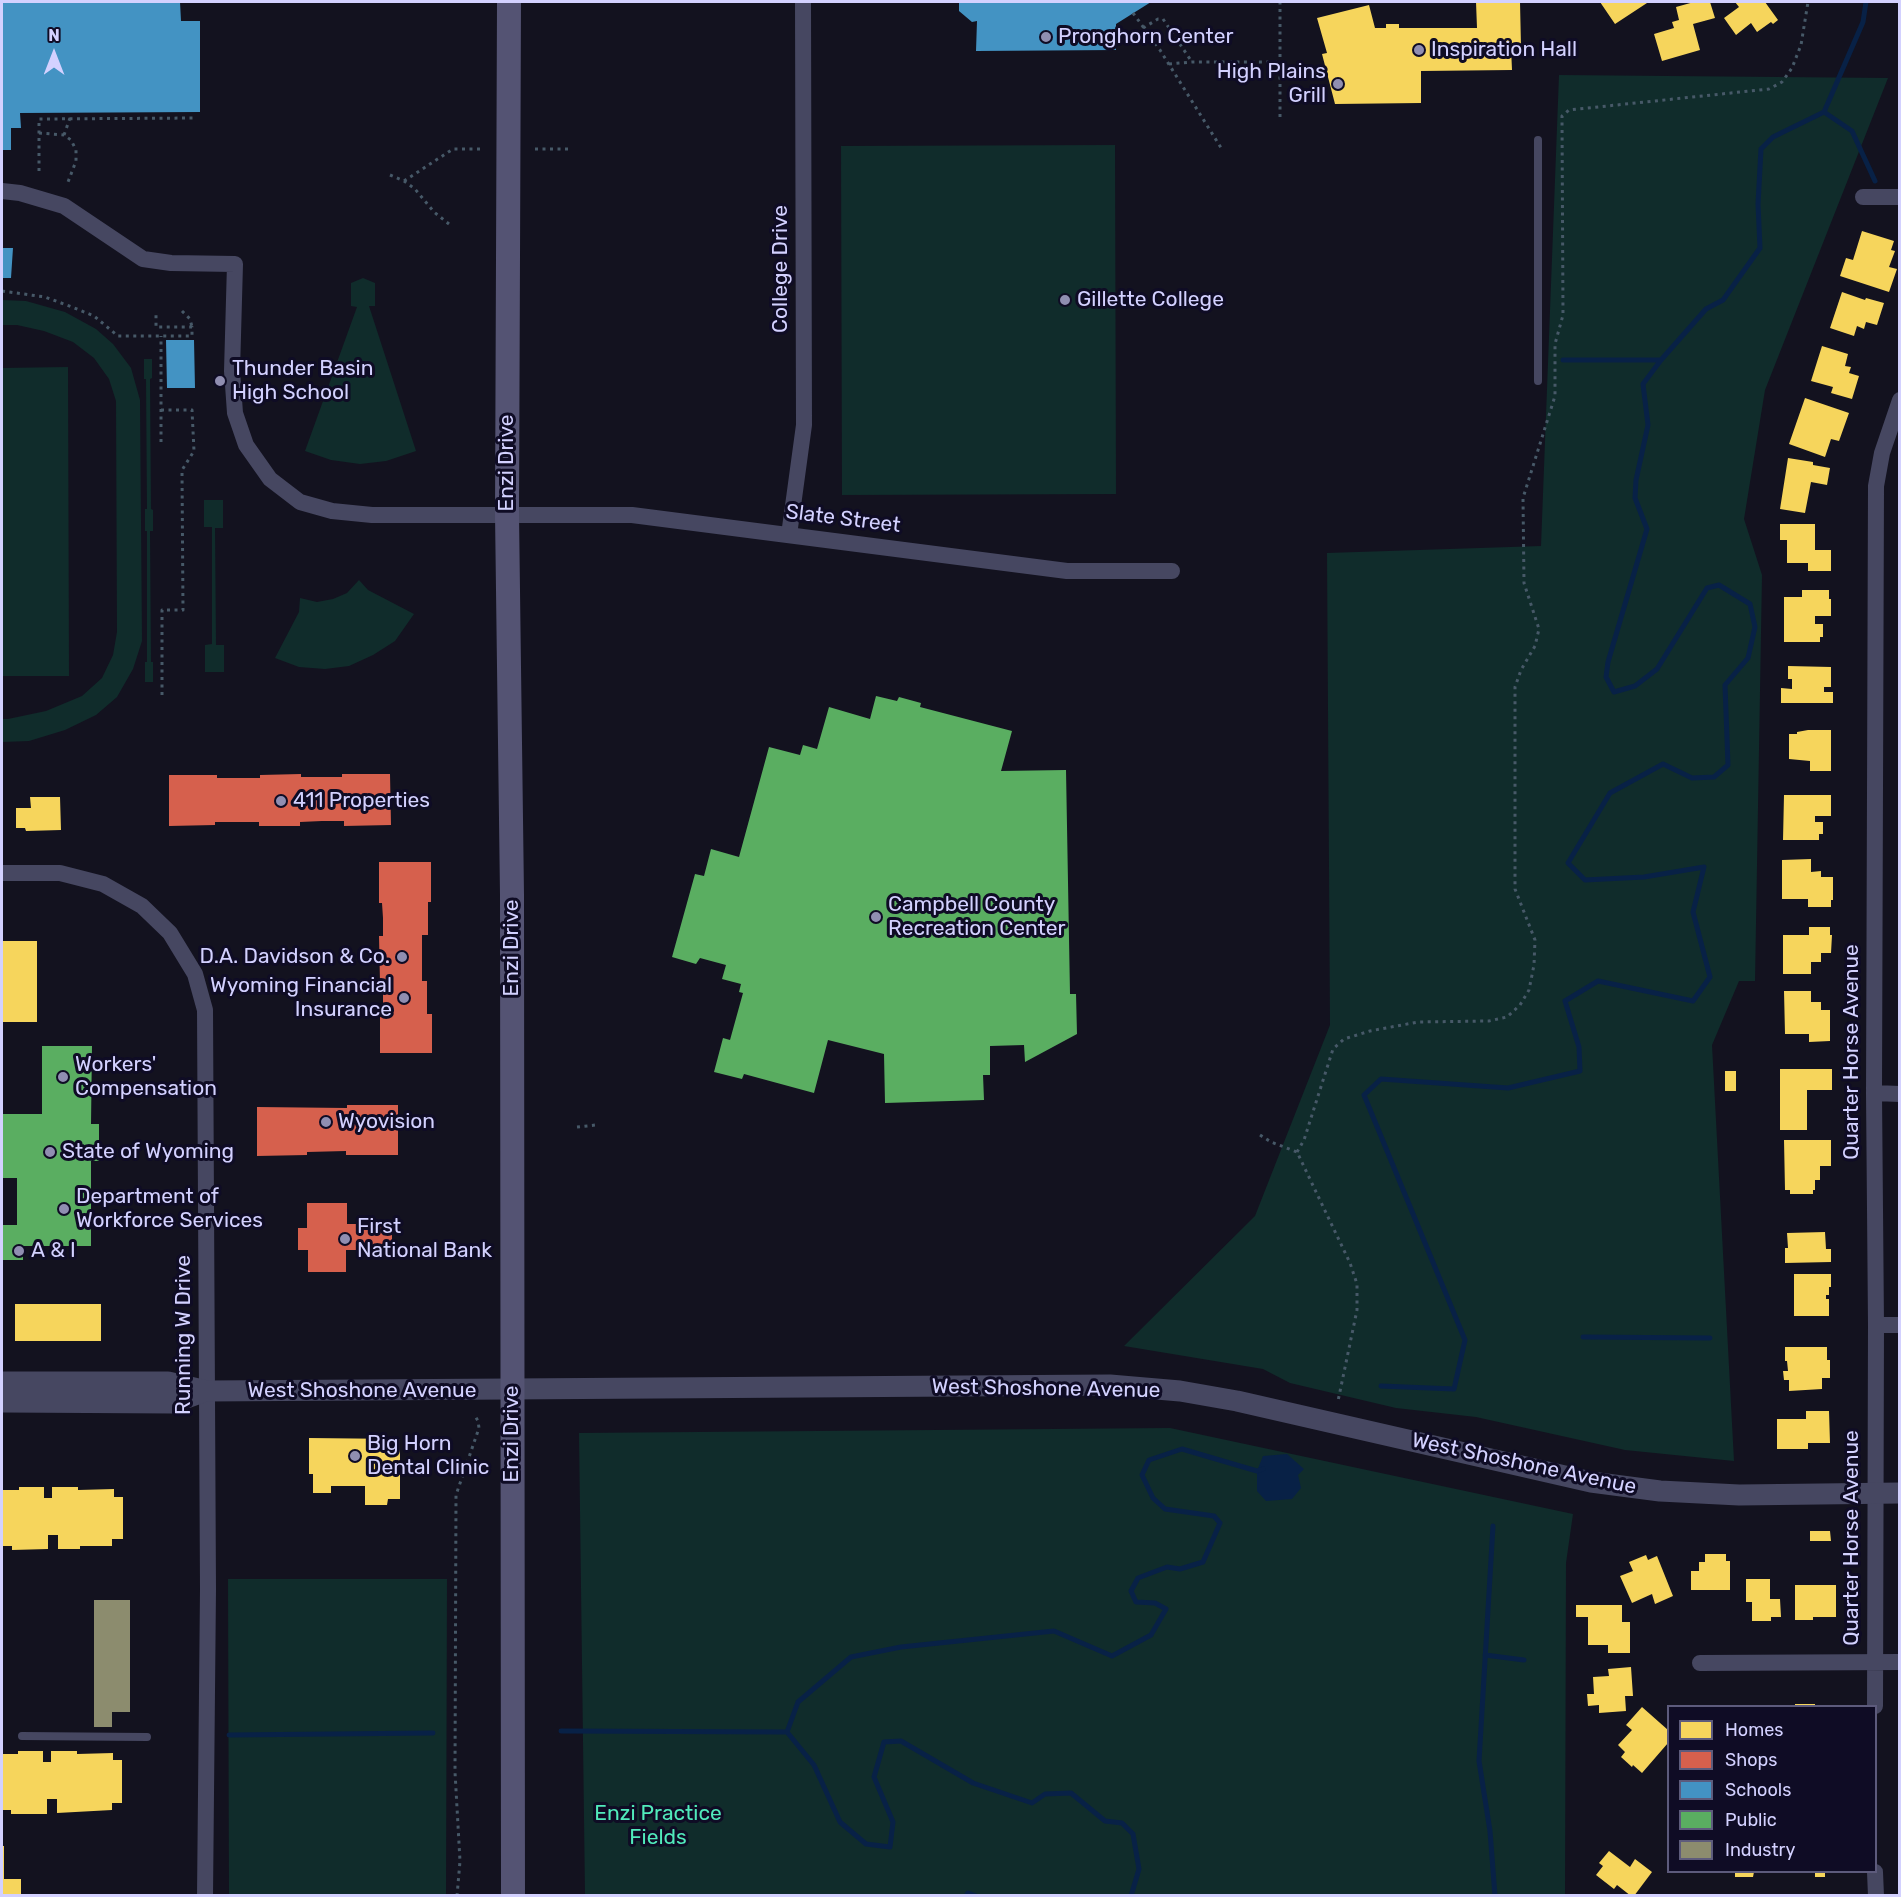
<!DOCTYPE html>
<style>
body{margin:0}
#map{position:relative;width:1901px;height:1897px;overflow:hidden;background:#13121f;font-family:Rubik,sans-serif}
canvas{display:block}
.frame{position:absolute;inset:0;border:3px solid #d3d1ff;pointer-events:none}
.legend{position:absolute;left:1667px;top:1705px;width:210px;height:168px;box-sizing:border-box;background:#0f0c25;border:2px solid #5d5b7c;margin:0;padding:8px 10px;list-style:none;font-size:18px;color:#d3d1ff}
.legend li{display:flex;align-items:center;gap:12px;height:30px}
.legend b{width:30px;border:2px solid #5d5b7c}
.north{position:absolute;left:24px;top:24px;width:60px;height:60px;-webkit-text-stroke:4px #0f0c25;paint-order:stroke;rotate:0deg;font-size:16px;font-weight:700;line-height:24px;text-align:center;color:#d3d1ff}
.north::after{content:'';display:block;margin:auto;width:21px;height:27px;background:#d3d1ff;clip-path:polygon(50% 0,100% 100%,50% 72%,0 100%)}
</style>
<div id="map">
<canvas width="1901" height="1897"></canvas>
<div class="frame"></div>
<ul class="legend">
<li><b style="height:16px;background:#f6d55c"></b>Homes</li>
<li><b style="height:16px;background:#d6604d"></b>Shops</li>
<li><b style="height:16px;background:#4393c3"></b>Schools</li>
<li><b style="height:16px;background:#5aae61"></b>Public</li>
<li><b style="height:16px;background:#8c8c6e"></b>Industry</li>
</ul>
<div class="north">N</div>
</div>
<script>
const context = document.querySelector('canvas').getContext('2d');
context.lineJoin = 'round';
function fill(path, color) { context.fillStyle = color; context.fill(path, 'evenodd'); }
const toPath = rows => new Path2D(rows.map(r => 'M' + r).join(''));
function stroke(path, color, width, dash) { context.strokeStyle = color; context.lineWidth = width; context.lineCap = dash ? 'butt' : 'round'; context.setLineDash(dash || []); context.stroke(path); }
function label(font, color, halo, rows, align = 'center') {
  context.font = font + ' Rubik,sans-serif'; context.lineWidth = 6; context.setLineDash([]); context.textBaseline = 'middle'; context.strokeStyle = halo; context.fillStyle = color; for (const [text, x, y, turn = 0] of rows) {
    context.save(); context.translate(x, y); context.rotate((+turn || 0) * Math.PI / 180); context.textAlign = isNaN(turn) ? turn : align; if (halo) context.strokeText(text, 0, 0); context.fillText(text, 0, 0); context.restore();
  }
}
const green = toPath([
 [1559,75,1888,78,1765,390,1744,519,1762,575,1755,981,1739,981,1712,1045,1734,1461,1625,1450,1476,1417,1396,1408,1290,1383,1263,1369,1124,1346,1255,1216,1330,1025,1327,553,1541,546],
 [1115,145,1116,494,842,495,841,146],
 [363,278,375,283,375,306,369,306,416,451,386,461,360,464,331,460,305,451,357,307,351,306,351,283],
 [2,300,26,301,65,312,96,329,113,344,131,368,140,400,142,641,133,669,117,697,96,715,65,730,29,741,2,742,2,719,8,719,46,711,82,696,102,678,113,655,117,632,116,401,109,379,94,358,73,342,44,331,17,325,2,325],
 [144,359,152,359,152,378,150,379,151,509,153,510,153,531,150,531,151,662,153,662,153,682,145,682,145,662,147,662,147,531,145,531,145,509,147,509,146,379,144,379],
 [68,367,69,676,2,676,2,368],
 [204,500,223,500,223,528,215,528,216,645,224,645,224,672,205,672,205,645,212,644,212,527,204,527],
 [359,580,368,590,414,614,395,641,373,655,349,666,325,669,299,667,275,658,299,612,300,598,317,602,333,599,347,593],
 [1170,1428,1573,1514,1566,1563,1565,1895,585,1895,579,1433],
 [228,1579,447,1579,446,1895,229,1895]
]);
const water = toPath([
 [1287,1454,1304,1469,1298,1475,1301,1488,1292,1499,1266,1501,1257,1491,1257,1471,1263,1456]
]);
const homes = toPath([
 [1476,2,1520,2,1521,47,1511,47,1512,70,1421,71,1421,103,1335,104,1322,54,1327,53,1317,18,1369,5,1375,28,1386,28,1386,24,1399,24,1399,28,1477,28],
 [1600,2,1645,2,1647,3,1615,24],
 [1694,2,1710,2,1715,18,1693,24,1700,50,1662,61,1654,34,1674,28,1672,22,1679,20,1676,7],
 [1735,2,1765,2,1778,20,1773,24,1771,22,1757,32,1751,23,1736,35,1724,18,1739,7],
 [1862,231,1894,241,1891,250,1895,251,1889,267,1897,269,1889,292,1840,276,1846,258,1853,260],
 [1842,292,1865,300,1866,298,1884,303,1877,325,1866,322,1864,329,1857,326,1854,336,1830,328],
 [1822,346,1848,354,1845,366,1851,367,1849,373,1859,376,1852,399,1831,393,1833,387,1811,381],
 [1805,398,1849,413,1839,441,1831,439,1825,457,1789,444],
 [1788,458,1813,462,1813,465,1830,468,1827,485,1811,482,1805,513,1780,509],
 [1780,524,1815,524,1815,550,1831,550,1831,571,1808,571,1808,563,1787,563,1787,540,1780,540],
 [1802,590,1829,590,1829,599,1831,599,1831,616,1815,616,1815,624,1823,624,1823,637,1820,637,1820,642,1784,642,1784,597,1802,597],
 [1788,666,1831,667,1831,687,1824,687,1824,692,1833,692,1833,703,1781,703,1781,688,1792,689,1792,679,1788,679],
 [1808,730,1831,730,1831,771,1810,771,1810,761,1789,759,1789,734,1797,734,1797,732],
 [1784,795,1831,795,1831,816,1815,816,1815,822,1823,822,1823,834,1819,834,1819,840,1783,840],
 [30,797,60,797,61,830,26,831,25,828,16,828,16,808,31,808],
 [1811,859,1811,872,1821,871,1821,877,1833,877,1833,900,1831,900,1831,907,1808,907,1808,899,1782,899,1782,860],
 [1809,927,1830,927,1830,935,1832,935,1831,953,1821,953,1821,962,1811,962,1811,974,1783,974,1783,935,1809,935],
 [2,941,37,941,37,1022,2,1022],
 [1784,991,1811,991,1811,1002,1821,1002,1821,1010,1830,1010,1830,1041,1809,1042,1809,1034,1785,1034],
 [1780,1069,1832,1069,1832,1090,1807,1090,1807,1130,1780,1130],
 [1725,1071,1736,1071,1736,1091,1725,1091],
 [1784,1140,1831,1140,1831,1166,1820,1166,1820,1180,1815,1180,1815,1190,1813,1190,1813,1194,1790,1194,1790,1190,1785,1190],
 [1825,1232,1826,1249,1831,1249,1831,1262,1785,1263,1785,1248,1788,1248,1787,1233],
 [1794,1274,1831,1274,1831,1287,1829,1287,1829,1295,1826,1295,1826,1299,1829,1299,1829,1316,1794,1316],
 [15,1304,101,1304,101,1341,15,1341],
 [1785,1347,1827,1347,1827,1360,1830,1360,1830,1378,1822,1378,1822,1389,1789,1391,1789,1380,1784,1380,1783,1371,1788,1371,1787,1361,1785,1361],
 [1806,1411,1829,1411,1830,1443,1808,1443,1808,1449,1777,1449,1777,1419,1806,1419],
 [309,1438,400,1439,400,1499,388,1499,387,1505,365,1505,365,1486,331,1486,331,1493,313,1493,313,1474,309,1474],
 [19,1487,44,1487,44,1498,52,1498,52,1487,78,1487,78,1490,114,1489,114,1497,123,1497,123,1539,112,1539,112,1546,80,1546,80,1549,58,1549,58,1535,48,1535,48,1549,12,1550,12,1546,2,1546,2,1490,19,1490],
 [1810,1531,1830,1531,1831,1541,1810,1541],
 [1705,1554,1726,1554,1726,1561,1730,1561,1730,1590,1691,1590,1691,1571,1699,1571,1699,1562,1705,1562],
 [1646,1555,1648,1560,1657,1556,1673,1596,1655,1604,1652,1594,1632,1603,1620,1576,1633,1571,1629,1562],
 [1746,1579,1770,1579,1770,1599,1780,1599,1781,1617,1771,1617,1771,1621,1752,1621,1752,1602,1746,1602],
 [1795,1585,1836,1585,1836,1617,1813,1617,1813,1620,1795,1620],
 [1576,1605,1622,1605,1622,1622,1630,1622,1630,1653,1608,1653,1608,1645,1588,1645,1588,1617,1576,1617],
 [1631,1667,1633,1696,1625,1696,1626,1711,1599,1713,1599,1705,1588,1706,1587,1694,1594,1694,1593,1677,1609,1676,1608,1669],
 [1795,1704,1815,1704,1815,1706,1795,1706],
 [1642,1707,1668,1730,1668,1743,1642,1773,1633,1765,1632,1767,1621,1757,1625,1752,1618,1745,1632,1730,1626,1725],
 [18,1751,43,1751,43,1762,51,1762,51,1751,77,1751,77,1754,113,1753,113,1760,122,1760,122,1803,112,1803,112,1810,57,1813,57,1799,47,1799,47,1814,11,1814,11,1810,2,1810,2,1754,18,1754],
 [2,1846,4,1846,4,1879,21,1879,21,1896,2,1896],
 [1609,1851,1630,1867,1635,1859,1652,1872,1634,1896,1631,1896,1617,1885,1614,1889,1596,1875,1603,1866,1599,1863],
 [1735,1872,1754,1872,1753,1877,1735,1877],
 [1815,1872,1825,1872,1825,1877,1815,1877]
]);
const shops = toPath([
 [301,774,301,777,342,777,342,774,390,774,391,825,344,826,344,821,322,821,300,822,300,826,259,826,259,822,215,822,215,825,169,826,169,775,217,775,217,778,260,778,260,775],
 [379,862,431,862,431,902,428,902,428,935,422,935,422,981,427,981,427,1014,432,1014,432,1053,380,1053,380,1011,383,1011,383,982,380,982,379,936,383,936,383,918,382,903,379,903],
 [347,1105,398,1105,398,1155,346,1155,346,1151,307,1152,307,1155,257,1156,257,1107,347,1108],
 [307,1203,347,1203,347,1224,392,1224,392,1250,346,1250,346,1272,308,1272,308,1250,298,1250,298,1228,307,1228]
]);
const schools = toPath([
 [2,2,180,2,181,21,200,21,200,112,20,113,21,128,11,128,11,150,2,150],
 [959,2,1151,2,1116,24,1116,50,976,51,977,21,972,22,959,11],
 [2,248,13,248,11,278,2,278],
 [166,340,194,340,195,388,167,388]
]);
const public = toPath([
 [876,696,897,701,899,697,921,703,920,707,1012,731,1001,771,1066,770,1070,994,1076,994,1077,1034,1025,1062,1024,1045,990,1046,990,1075,983,1075,984,1100,885,1103,884,1054,828,1040,814,1093,744,1074,742,1079,714,1072,723,1038,730,1040,743,993,739,992,741,984,722,979,726,965,700,958,696,964,672,957,695,874,704,876,711,849,739,857,769,747,800,755,803,745,817,749,829,707,870,719],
 [42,1046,92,1046,91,1124,99,1124,99,1161,91,1161,91,1246,23,1246,23,1260,2,1260,2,1225,17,1225,17,1178,2,1178,2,1114,42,1114]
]);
const industry = toPath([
 [94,1600,130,1600,130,1712,112,1712,112,1727,94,1727]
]);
const stream = toPath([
 [1824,112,1852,131,1875,181],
 [1563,360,1661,360],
 [1583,1337,1710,1338],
 [1381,1386,1454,1389,1465,1340,1364,1095,1381,1079,1508,1088,1580,1071,1579,1047,1565,1001,1598,981,1693,1001,1710,977,1693,912,1704,867,1644,877,1585,880,1568,863,1610,793,1663,764,1692,778,1714,777,1728,765,1725,685,1748,658,1755,627,1750,604,1719,585,1707,588,1657,669,1635,686,1614,692,1606,677,1608,662,1647,529,1635,498,1636,480,1648,425,1643,384,1661,360,1706,309,1723,300,1760,248,1758,204,1761,149,1773,137,1824,112,1863,22,1866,2],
 [1493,1526,1479,1761,1490,1831,1495,1896],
 [1485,1655,1524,1660],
 [561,1731,787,1732],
 [229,1735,433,1733],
 [966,1896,968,1893,976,1896],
 [1131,1896,1139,1869,1133,1834,1122,1823,1105,1821,1071,1793,1045,1794,1032,1803,973,1783,901,1741,884,1742,874,1777,893,1822,890,1847,866,1844,840,1822,814,1765,787,1732,798,1702,851,1657,901,1647,1054,1631,1112,1656,1151,1635,1166,1609,1155,1603,1136,1602,1131,1591,1138,1578,1167,1567,1180,1569,1203,1562,1220,1523,1214,1516,1165,1509,1153,1498,1142,1475,1149,1460,1182,1449,1257,1471,1263,1469]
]);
const path = toPath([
 [1133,13,1160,50,1223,151],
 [1143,28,1158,19,1163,19,1192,62],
 [1169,64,1192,62,1280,62],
 [1280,117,1280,2],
 [39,133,64,135,71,140,76,150,76,161,68,182],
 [64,135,70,118],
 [535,149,569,149],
 [39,171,39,119,197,118],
 [390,175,404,181,415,189,434,212,449,224],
 [404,181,453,149,483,149],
 [2,291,45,297,72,307,94,316,118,336,192,336,192,327,156,327,156,311],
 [182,311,190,319,192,327],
 [161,410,192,410,194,451,182,470,183,610,162,610,162,699],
 [161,442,161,336],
 [577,1127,596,1125],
 [1260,1135,1271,1142,1297,1152,1350,1263,1357,1284,1357,1310,1338,1401],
 [1297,1152,1304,1140,1333,1049,1344,1039,1370,1031,1418,1022,1489,1021,1507,1017,1520,1005,1529,990,1534,965,1535,940,1515,889,1515,687,1521,670,1535,646,1539,629,1524,583,1523,498,1555,396,1555,344,1563,315,1562,116,1569,110,1769,89,1782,82,1792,68,1801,45,1808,2],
 [457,1896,460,1861,455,1772,456,1495,479,1428,478,1421,474,1414]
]);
const service = toPath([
 [1538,140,1538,381],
 [22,1736,147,1737]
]);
const minor = toPath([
 [2,191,20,193,64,206,143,259,171,263,235,264,232,371,235,413,246,445,270,479,300,502,332,511,372,515,632,515,1067,571,1172,571],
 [1863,197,1900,197],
 [789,535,804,425,803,2],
 [2,873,60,873,103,884,142,906,170,933,195,974,205,1010,208,1589,205,1896],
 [1874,1093,1900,1094],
 [1876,1325,1900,1325],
 [1700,1663,1900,1662],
 [1875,1706,1876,1325,1874,1093,1876,486,1882,453,1900,400],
 [1875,1872,1876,1896]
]);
const tertiary = toPath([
 [2,1382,168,1382,207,1391,1110,1385,1180,1391,1237,1401,1591,1482,1660,1491,1739,1495,1900,1493],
 [2,1402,173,1403,206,1391]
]);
const secondary = toPath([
 [509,2,507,514,512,895,513,1896]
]);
const markers = [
 [1046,37,6,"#908eb1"],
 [1419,50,6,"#908eb1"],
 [1338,84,6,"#908eb1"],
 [1065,300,6,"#908eb1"],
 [220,381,6,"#908eb1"],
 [281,801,6,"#908eb1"],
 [876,917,6,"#908eb1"],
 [402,957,6,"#908eb1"],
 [404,998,6,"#908eb1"],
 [63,1077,6,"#908eb1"],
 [326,1122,6,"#908eb1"],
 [50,1152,6,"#908eb1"],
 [64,1209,6,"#908eb1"],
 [345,1239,6,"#908eb1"],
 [19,1251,6,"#908eb1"],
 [355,1456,6,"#908eb1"]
];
const poiNames = [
 ["Pronghorn Center",1058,37],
 ["Inspiration Hall",1431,50],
 ["High Plains",1326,72,"right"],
 ["Grill",1326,96,"right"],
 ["Gillette College",1077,300],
 ["Thunder Basin",232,369],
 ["High School",232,393],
 ["411 Properties",293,801],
 ["Campbell County",888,905],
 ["Recreation Center",888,929],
 ["D.A. Davidson & Co.",390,957,"right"],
 ["Wyoming Financial",392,986,"right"],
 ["Insurance",392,1010,"right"],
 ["Workers'",75,1065],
 ["Compensation",75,1089],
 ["Wyovision",338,1122],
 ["State of Wyoming",62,1152],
 ["Department of",76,1197],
 ["Workforce Services",76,1221],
 ["First",357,1227],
 ["National Bank",357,1251],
 ["A & I",31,1251],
 ["Big Horn",367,1444],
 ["Dental Clinic",367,1468]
];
const streetNames = [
 ["College Drive",781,269,-90],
 ["Enzi Drive",507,463,-90],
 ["Slate Street",843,519,7],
 ["Enzi Drive",512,948,-90],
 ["Quarter Horse Avenue",1852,1052,-90],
 ["Running W Drive",184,1335,-90],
 ["West Shoshone Avenue",1046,1389,1],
 ["West Shoshone Avenue",362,1391],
 ["Enzi Drive",512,1434,-90],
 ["West Shoshone Avenue",1524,1464,12],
 ["Quarter Horse Avenue",1852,1538,-90]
];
const parkNames = [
 ["Enzi Practice",658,1814],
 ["Fields",658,1838]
];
fill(green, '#102c2b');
fill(water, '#082146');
fill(homes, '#f6d55c');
fill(shops, '#d6604d');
fill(schools, '#4393c3');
fill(public, '#5aae61');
fill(industry, '#8c8c6e');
stroke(stream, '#082146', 5);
stroke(path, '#475968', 3, [3, 4.5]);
stroke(service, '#464761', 8);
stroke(minor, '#464761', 16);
stroke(tertiary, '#464761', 21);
stroke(secondary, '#545373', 24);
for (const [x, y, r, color] of markers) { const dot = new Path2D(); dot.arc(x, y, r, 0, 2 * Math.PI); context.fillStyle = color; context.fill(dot); stroke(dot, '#0f0c25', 2); }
label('21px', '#d3d1ff', '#0f0c25', poiNames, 'left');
label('21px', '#d3d1ff', '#0f0c25', streetNames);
label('21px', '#51eabb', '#0f0c25', parkNames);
</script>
